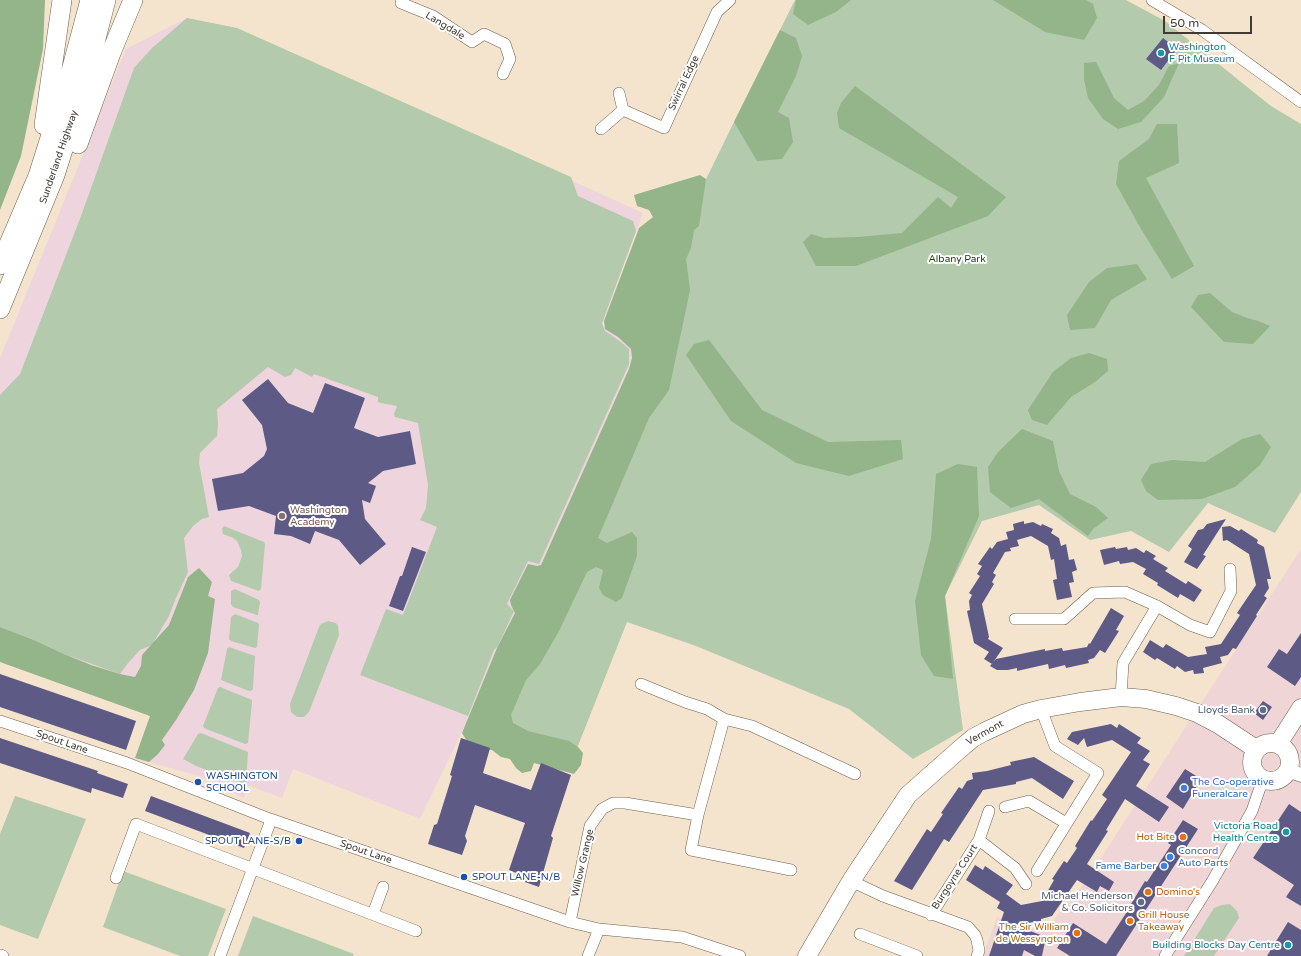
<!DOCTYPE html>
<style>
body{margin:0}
#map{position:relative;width:1301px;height:956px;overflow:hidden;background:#f5e4cd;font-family:"Varela Round",sans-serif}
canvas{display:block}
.scale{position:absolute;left:1163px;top:16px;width:89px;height:18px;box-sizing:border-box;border:2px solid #413a31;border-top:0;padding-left:5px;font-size:12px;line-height:14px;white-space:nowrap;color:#413a31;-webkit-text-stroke:3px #fff;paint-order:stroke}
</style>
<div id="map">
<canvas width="1301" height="956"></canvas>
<div class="scale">50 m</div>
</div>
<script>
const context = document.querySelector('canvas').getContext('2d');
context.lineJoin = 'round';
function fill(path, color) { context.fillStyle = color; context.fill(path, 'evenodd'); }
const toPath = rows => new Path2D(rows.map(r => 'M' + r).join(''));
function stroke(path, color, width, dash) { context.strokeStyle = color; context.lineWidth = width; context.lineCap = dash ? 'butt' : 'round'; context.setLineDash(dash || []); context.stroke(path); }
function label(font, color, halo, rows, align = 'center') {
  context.font = font + ' "Varela Round",sans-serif'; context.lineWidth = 4; context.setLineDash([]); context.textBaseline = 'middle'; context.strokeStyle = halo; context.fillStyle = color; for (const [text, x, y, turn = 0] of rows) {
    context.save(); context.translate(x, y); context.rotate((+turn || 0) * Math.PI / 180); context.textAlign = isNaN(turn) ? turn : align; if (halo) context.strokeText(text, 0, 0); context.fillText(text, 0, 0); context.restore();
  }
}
const commercial = toPath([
 [1301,549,1301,956,983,956,997,917,1043,932,1084,884]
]);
const education = toPath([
 [187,18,237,28,643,213,602,326,640,351,499,655,420,819,293,769,282,798,247,785,244,798,239,796,209,779,135,758,150,716,0,662,0,358,126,49]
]);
const green = toPath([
 [795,0,1126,0,1165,21,1271,106,1301,124,1301,492,1275,533,1208,503,1169,552,1131,531,1090,540,1039,505,982,521,945,596,963,730,913,759,849,709,696,646,627,622,568,771,481,730,664,322,691,210,734,122],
 [187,18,237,28,571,177,578,196,633,221,636,231,602,323,605,331,621,342,629,349,629,364,539,564,528,561,507,604,514,611,498,646,494,650,468,716,360,675,386,609,403,615,437,527,420,520,426,508,428,485,418,423,395,417,394,414,397,406,381,403,378,402,378,397,314,374,312,377,295,368,291,375,285,377,268,367,217,409,218,424,217,436,200,453,199,463,209,517,202,519,193,526,184,538,188,572,176,598,169,616,152,645,140,650,128,663,120,674,64,654,34,640,0,627,0,395,20,374,81,216,134,68,152,48],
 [224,526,264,542,265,544,261,589,259,591,231,581,229,575,238,567,242,556,241,550,237,541,233,538,223,534,222,529],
 [235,589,259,600,260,602,258,615,257,615,233,607,231,604,231,591],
 [235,614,258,623,259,625,257,647,255,648,231,641,229,639,231,617],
 [328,621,336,623,338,626,339,635,309,712,304,717,297,717,291,712,290,704,319,627,321,624],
 [229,647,255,656,253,689,251,691,249,691,221,680,227,649],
 [220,687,252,700,252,702,248,743,245,744,204,728,203,726,218,688],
 [201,733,248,752,246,783,244,784,196,766,183,759,198,734],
 [15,796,86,819,38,939,0,925,0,834],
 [123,871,226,909,208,956,180,956,103,927],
 [1230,904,1237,911,1239,918,1214,956,1184,956,1214,908,1222,905],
 [253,916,354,954,353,956,238,956]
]);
const forest = toPath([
 [0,0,45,0,43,49,21,156,0,210],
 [796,0,851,0,836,12,808,25,793,14],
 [993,0,1086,0,1093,4,1097,18,1084,40,1045,32],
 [780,30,796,38,802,56,796,76,778,112,789,118,793,142,782,159,757,161,734,122],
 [1096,62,1114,98,1128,110,1144,101,1159,85,1169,66,1179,63,1164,97,1141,122,1118,129,1103,119,1088,98,1084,79,1084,63],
 [855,86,1006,197,988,216,856,266,816,266,803,242,811,234,824,238,858,237,902,233,938,197,951,208,958,197,839,128,837,113,841,103],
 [1157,124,1177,124,1179,163,1146,178,1194,266,1172,279,1141,229,1116,184,1119,161,1149,139],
 [700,175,706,179,699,226,694,230,691,248,686,259,690,290,669,390,649,418,598,538,607,543,632,532,637,538,637,556,622,598,616,602,603,595,599,588,603,570,596,567,587,572,559,631,540,664,526,680,511,715,513,723,528,731,569,741,578,747,583,753,581,765,574,774,534,763,531,771,522,773,516,768,510,759,501,757,492,750,480,749,468,743,462,733,497,648,515,613,511,605,510,600,528,564,537,566,541,565,629,369,632,358,631,349,618,337,605,329,604,321,639,228,653,217,649,210,637,206,634,195],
 [1137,264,1147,279,1111,300,1095,328,1070,330,1067,315,1089,282,1107,268],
 [1210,293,1232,312,1247,318,1258,321,1270,326,1253,344,1224,342,1191,307,1198,295],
 [709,340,762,410,828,442,901,440,903,459,849,476,796,463,731,421,686,355,694,344],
 [1089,353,1107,359,1108,371,1095,382,1071,397,1047,425,1032,420,1028,410,1053,372,1071,358],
 [1022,429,1053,441,1059,471,1070,494,1096,507,1108,518,1093,529,1088,536,1039,499,1011,508,990,492,988,467,998,452],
 [1260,434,1271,447,1260,465,1235,487,1202,499,1158,500,1146,491,1141,480,1151,464,1172,460,1205,462,1242,439],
 [958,464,977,467,979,516,945,596,953,679,934,676,921,655,915,601,931,539,936,474],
 [199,568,212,582,208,596,215,599,208,653,194,690,176,720,162,740,165,745,158,754,149,762,135,758,150,716,0,662,0,627,34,640,64,654,91,665,120,674,135,677,141,666,142,655,169,625,188,577]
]);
const building = toPath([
 [1163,38,1177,49,1161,70,1146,59],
 [268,379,288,403,313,413,325,383,365,398,354,428,378,437,410,431,416,464,383,471,368,483,376,486,370,503,362,500,365,519,386,544,360,565,339,540,315,531,310,544,291,536,274,534,276,516,249,506,218,511,212,479,243,473,264,456,267,449,262,425,242,400],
 [1226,519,1203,555,1206,556,1197,569,1184,562,1192,549,1188,546,1198,530,1203,529,1207,524],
 [1024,521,1024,524,1033,522,1041,526,1042,524,1053,529,1051,533,1059,538,1061,546,1066,544,1069,560,1074,559,1077,570,1072,572,1074,582,1069,583,1072,597,1057,600,1053,580,1057,579,1054,559,1051,560,1048,546,1031,536,1017,540,1019,546,1010,548,1011,551,1005,552,993,573,996,575,992,582,994,584,982,604,989,637,988,639,1003,648,992,664,984,659,989,652,974,643,967,611,970,610,969,601,972,595,969,593,980,576,977,574,982,566,978,564,990,547,992,549,997,542,1008,539,1006,532,1014,530,1013,524],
 [1230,526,1239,531,1241,529,1258,540,1257,543,1264,547,1271,579,1267,579,1269,588,1264,596,1267,598,1256,615,1257,616,1236,649,1233,648,1228,655,1220,657,1222,663,1203,668,1204,673,1194,674,1193,670,1185,672,1177,666,1175,669,1157,658,1155,660,1143,652,1150,640,1163,648,1166,644,1188,657,1207,654,1205,647,1221,644,1240,615,1237,613,1256,585,1249,554,1227,540,1223,541,1222,527],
 [412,547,426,552,403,611,389,606,400,576,402,576],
 [1115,547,1116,549,1127,547,1128,550,1136,548,1144,553,1146,550,1156,556,1153,559,1168,568,1165,571,1186,584,1188,581,1202,590,1194,602,1180,594,1178,598,1157,585,1158,583,1143,574,1146,569,1133,562,1120,564,1119,561,1104,565,1100,550],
 [1111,608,1124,616,1116,630,1119,631,1105,653,1100,650,1094,658,1088,660,1089,663,1066,668,1065,665,1049,669,1048,664,1017,671,1017,668,1008,670,997,670,990,666,996,659,1045,649,1045,651,1062,648,1063,651,1087,647,1089,643,1090,644],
 [1301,633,1301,677,1295,686,1267,667,1279,649,1287,654],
 [0,674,136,721,126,750,0,707],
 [1263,701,1272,707,1263,720,1254,713],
 [1111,724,1117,728,1119,724,1141,738,1137,743,1150,751,1143,760,1150,764,1136,786,1169,807,1159,822,1125,799,1106,830,1108,831,1087,864,1114,882,1109,891,1100,886,1097,892,1077,880,1052,916,1041,919,1041,921,1014,925,1046,937,1042,956,1035,956,1024,950,1022,956,989,956,1004,912,997,908,1000,902,966,880,975,865,983,870,985,866,1013,885,1006,894,1021,905,1042,901,1054,880,1052,879,1064,861,1067,863,1077,848,1075,846,1091,820,1092,821,1107,799,1102,795,1131,752,1112,740,1087,747,1084,738,1078,745,1067,739,1072,732],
 [0,738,98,771,97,773,128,784,123,798,92,788,91,793,0,763],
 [461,738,490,748,483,773,531,790,541,763,571,775,551,836,553,838,539,887,525,882,523,876,509,870,525,823,475,805,465,836,467,841,462,855,428,844,434,825,437,824,452,776,450,775],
 [1034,757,1074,781,1063,799,1032,778,1016,782,1016,784,983,790,949,842,944,839,912,890,894,881,927,829,931,832,943,814,941,813,959,787,962,789,967,781,973,779,972,773,987,771,1011,765,1010,762],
 [1185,769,1201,779,1183,809,1166,797],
 [151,796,250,833,244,848,145,811],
 [1289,804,1301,812,1301,906,1286,897,1294,885,1253,858],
 [1183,820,1198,829,1116,956,1070,956,1057,948,1073,923,1106,944,1132,904,1131,904,1145,881,1147,882,1171,845,1168,843],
 [1288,922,1301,930,1301,956,1267,956]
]);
const minor = toPath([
 [402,0,401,3,433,16,472,42,484,34,505,44,510,59,503,74],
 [1152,0,1202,30,1301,102],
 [623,110,664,128,717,12,730,0],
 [601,129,623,110,619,93],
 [1015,619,1064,619,1093,593,1125,592,1157,606,1190,625,1210,632,1231,591,1230,569],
 [641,684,685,702,707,709,724,719,752,726,855,774],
 [1121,697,1123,663,1157,606],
 [724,719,698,815,691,850,791,870],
 [0,721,127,763,270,819,570,922,599,929,682,937,740,956],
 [1005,807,1029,801,1066,823],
 [979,840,989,811],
 [1037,871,1098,773,1055,746,1041,709],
 [116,878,136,824,416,931],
 [851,881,883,896,968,927,975,935,977,940,979,951,977,956],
 [373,914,383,887],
 [931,915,979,840,1015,868,1026,884],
 [570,922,590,826,602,809,613,803,625,803,698,815],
 [860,934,917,956],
 [1,955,3,956],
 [220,956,271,820],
 [588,956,599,929],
 [1165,956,1213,880,1252,811,1263,779]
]);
const tertiary = toPath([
 [1288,770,1301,775]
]);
const primary = toPath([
 '1252 762a19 19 0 1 1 38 0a19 19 0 1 1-38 0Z',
 [1278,744,1301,708],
 [807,956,851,881,908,795,960,749,973,738,984,732,1023,714,1041,709,1080,702,1121,697,1146,699,1176,706,1197,713,1218,724,1256,749]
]);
const trunk = toPath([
 [44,125,62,0],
 [78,144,111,53,133,0],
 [0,265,38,176,71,71,90,0],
 [0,309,55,175,86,77,106,0]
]);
const markers = [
 [1161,53,4,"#0f9aa8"],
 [282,516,4,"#8d6e63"],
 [1263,710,4,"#5c6f8a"],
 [198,782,4,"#1a4fb4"],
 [1184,788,4,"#3f7fe0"],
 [1286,832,4,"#0f9aa8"],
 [1183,837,4,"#e8710a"],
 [299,841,4,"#1a4fb4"],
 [1170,857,4,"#3f7fe0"],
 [1164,866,4,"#3f7fe0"],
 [464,877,4,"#1a4fb4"],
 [1148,892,4,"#e8710a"],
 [1141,902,4,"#5c6f8a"],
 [1130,921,4,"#e8710a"],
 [1077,933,4,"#e8710a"],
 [1288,945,4,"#0f9aa8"]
];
const streetNames = [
 ["Langdale",445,26,31],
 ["Swirral Edge",684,83,-65],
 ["Sunderland Highway",59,157,-71],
 ["Vermont",985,733,-29],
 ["Spout Lane",62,742,19],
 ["Spout Lane",366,852,19],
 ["Willow Grange",583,863,-77],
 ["Burgoyne Court",955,877,-57]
];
const cultureNames = [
 ["Washington",1169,47,"left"],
 ["F Pit Museum",1169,59,"left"],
 ["Victoria Road",1278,826],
 ["Health Centre",1278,838],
 ["Building Blocks Day Centre",1280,945]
];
const parkNames = [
 ["Albany Park",957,259]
];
const educationNames = [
 ["Washington",290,510],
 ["Academy",290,522]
];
const serviceNames = [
 ["Lloyds Bank",1255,710],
 ["Michael Henderson",1133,896],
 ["& Co. Solicitors",1133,908]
];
const transitNames = [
 ["WASHINGTON",206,776],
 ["SCHOOL",206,788],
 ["SPOUT LANE-S/B",291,841,"right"],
 ["SPOUT LANE-N/B",472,877]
];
const shopNames = [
 ["The Co-operative",1192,782],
 ["Funeralcare",1192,794],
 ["Concord",1178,851],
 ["Auto Parts",1178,863],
 ["Fame Barber",1156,866,"right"]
];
const foodNames = [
 ["Hot Bite",1175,837],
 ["Domino's",1156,892,"left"],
 ["Grill House",1138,915,"left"],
 ["Takeaway",1138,927,"left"],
 ["The Sir William",1069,927],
 ["de Wessyngton",1069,939]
];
fill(commercial, '#f0d5d6');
fill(education, '#eed5dd');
fill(green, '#b4caac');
fill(forest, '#94b489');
fill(building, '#5e5a86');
stroke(minor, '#6e5f4b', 12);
stroke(tertiary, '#6e5f4b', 15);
stroke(primary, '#6e5f4b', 19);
stroke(trunk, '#6e5f4b', 20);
stroke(minor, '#fff', 11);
stroke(tertiary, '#fff', 14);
stroke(primary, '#fff', 18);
stroke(trunk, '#fff', 19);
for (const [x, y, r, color] of markers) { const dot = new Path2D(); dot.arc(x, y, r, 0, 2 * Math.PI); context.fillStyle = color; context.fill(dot); stroke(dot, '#fff', 1.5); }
label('10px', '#413a31', '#fff', streetNames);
label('10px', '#0d838f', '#fff', cultureNames, 'right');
label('10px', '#1e4709', '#fff', parkNames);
label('10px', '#785e54', '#fff', educationNames, 'left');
label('10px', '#4e5e75', '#fff', serviceNames, 'right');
label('10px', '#164399', '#fff', transitNames, 'left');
label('10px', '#366cbe', '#fff', shopNames, 'left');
label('10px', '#c56008', '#fff', foodNames, 'right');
</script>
